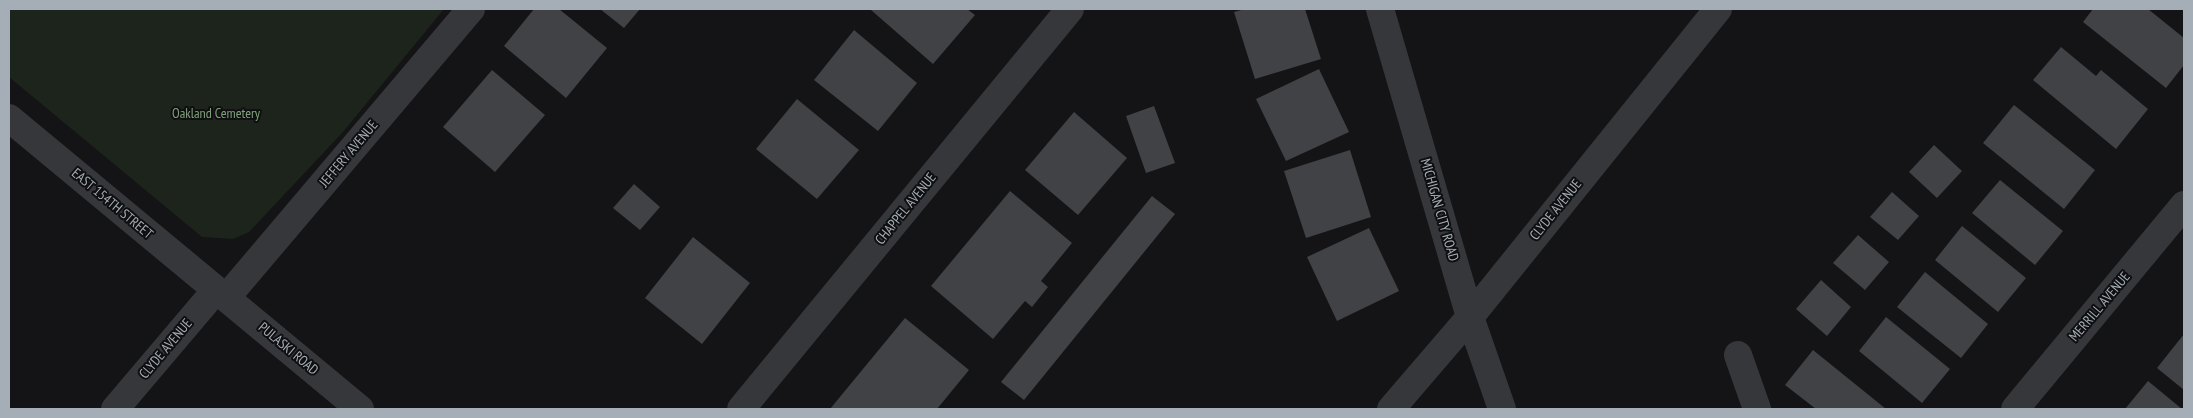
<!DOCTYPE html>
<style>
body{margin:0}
#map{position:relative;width:2193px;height:418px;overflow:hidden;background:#141416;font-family:"PT Sans Narrow",sans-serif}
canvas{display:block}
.frame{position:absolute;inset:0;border:10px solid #a5aeb6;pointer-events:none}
</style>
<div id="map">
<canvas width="2193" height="418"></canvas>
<div class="frame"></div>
</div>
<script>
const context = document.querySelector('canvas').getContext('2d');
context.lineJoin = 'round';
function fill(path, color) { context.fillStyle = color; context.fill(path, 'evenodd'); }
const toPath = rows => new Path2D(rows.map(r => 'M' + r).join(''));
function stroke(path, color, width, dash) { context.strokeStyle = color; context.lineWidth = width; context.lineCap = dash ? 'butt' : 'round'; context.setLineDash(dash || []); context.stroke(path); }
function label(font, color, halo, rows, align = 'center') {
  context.font = font + ' "PT Sans Narrow",sans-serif'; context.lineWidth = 4; context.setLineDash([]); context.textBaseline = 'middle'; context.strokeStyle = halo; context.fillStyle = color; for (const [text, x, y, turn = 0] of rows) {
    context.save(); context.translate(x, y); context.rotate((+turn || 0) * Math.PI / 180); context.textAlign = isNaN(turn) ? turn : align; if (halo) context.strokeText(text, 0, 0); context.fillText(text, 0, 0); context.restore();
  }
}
const green = toPath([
 [9,9,444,9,343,132,249,232,233,239,202,237,9,77]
]);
const building = toPath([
 [534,9,559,9,607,48,566,98,504,46],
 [600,9,640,9,624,28],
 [873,9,967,9,975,15,933,64,871,10],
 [1245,9,1305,9,1321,59,1255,79,1234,12],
 [2093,9,2148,9,2184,38,2184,65,2166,88,2083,22],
 [854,30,917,83,878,131,814,80],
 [2061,47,2096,76,2101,70,2148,109,2116,149,2033,80],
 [1319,69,1349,132,1286,161,1256,99],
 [492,70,545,115,495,172,443,127],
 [797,99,859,150,817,199,756,149],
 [2014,105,2095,170,2064,209,1983,143],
 [1154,106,1175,163,1146,173,1126,116],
 [1074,112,1127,158,1078,215,1025,170],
 [1934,145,1962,171,1937,198,1909,172],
 [1350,150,1371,217,1306,238,1284,171],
 [2000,180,2063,231,2035,265,1972,213],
 [634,184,660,207,640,230,613,208],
 [1010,191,1072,243,1041,281,1048,287,1032,307,1025,301,993,339,931,286],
 [1892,192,1919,216,1898,240,1870,217],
 [1152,196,1175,214,1024,400,1001,382],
 [1962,226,2026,278,1998,312,1935,260],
 [1369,228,1399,291,1337,321,1307,257],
 [1858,235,1889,262,1865,290,1833,263],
 [693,237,750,283,702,344,645,298],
 [1925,272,1988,324,1961,358,1897,307],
 [1821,280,1851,307,1827,336,1796,309],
 [1886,317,1950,369,1922,403,1859,351],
 [905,318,969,370,937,409,830,409],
 [2184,334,2184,390,2157,368],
 [1813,350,1886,409,1816,409,1785,385],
 [2148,381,2182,409,2125,409]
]);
const minor = toPath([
 [1380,9,1470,317,1502,409],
 [9,118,360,409],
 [226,298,471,9],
 [1738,355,1757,409],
 [115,409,216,290],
 [741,409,1070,9],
 [1391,409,1470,317,1718,9],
 [2015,409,2184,205]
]);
const parkNames = [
 ["Oakland Cemetery",216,114]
];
const streetNames = [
 ["JEFFERY AVENUE",349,154,-50],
 ["EAST 154TH STREET",112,204,40],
 ["CHAPPEL AVENUE",906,209,-51],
 ["MICHIGAN CITY ROAD",1439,210,74],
 ["CLYDE AVENUE",1556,210,-51],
 ["MERRILL AVENUE",2100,307,-50],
 ["CLYDE AVENUE",166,349,-50],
 ["PULASKI ROAD",288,349,40]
];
fill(green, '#1c241c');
fill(building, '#404246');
stroke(minor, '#35373b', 28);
label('14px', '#80a27b', '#0f0f11', parkNames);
label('14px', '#a5aeb6', '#0f0f11', streetNames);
</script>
